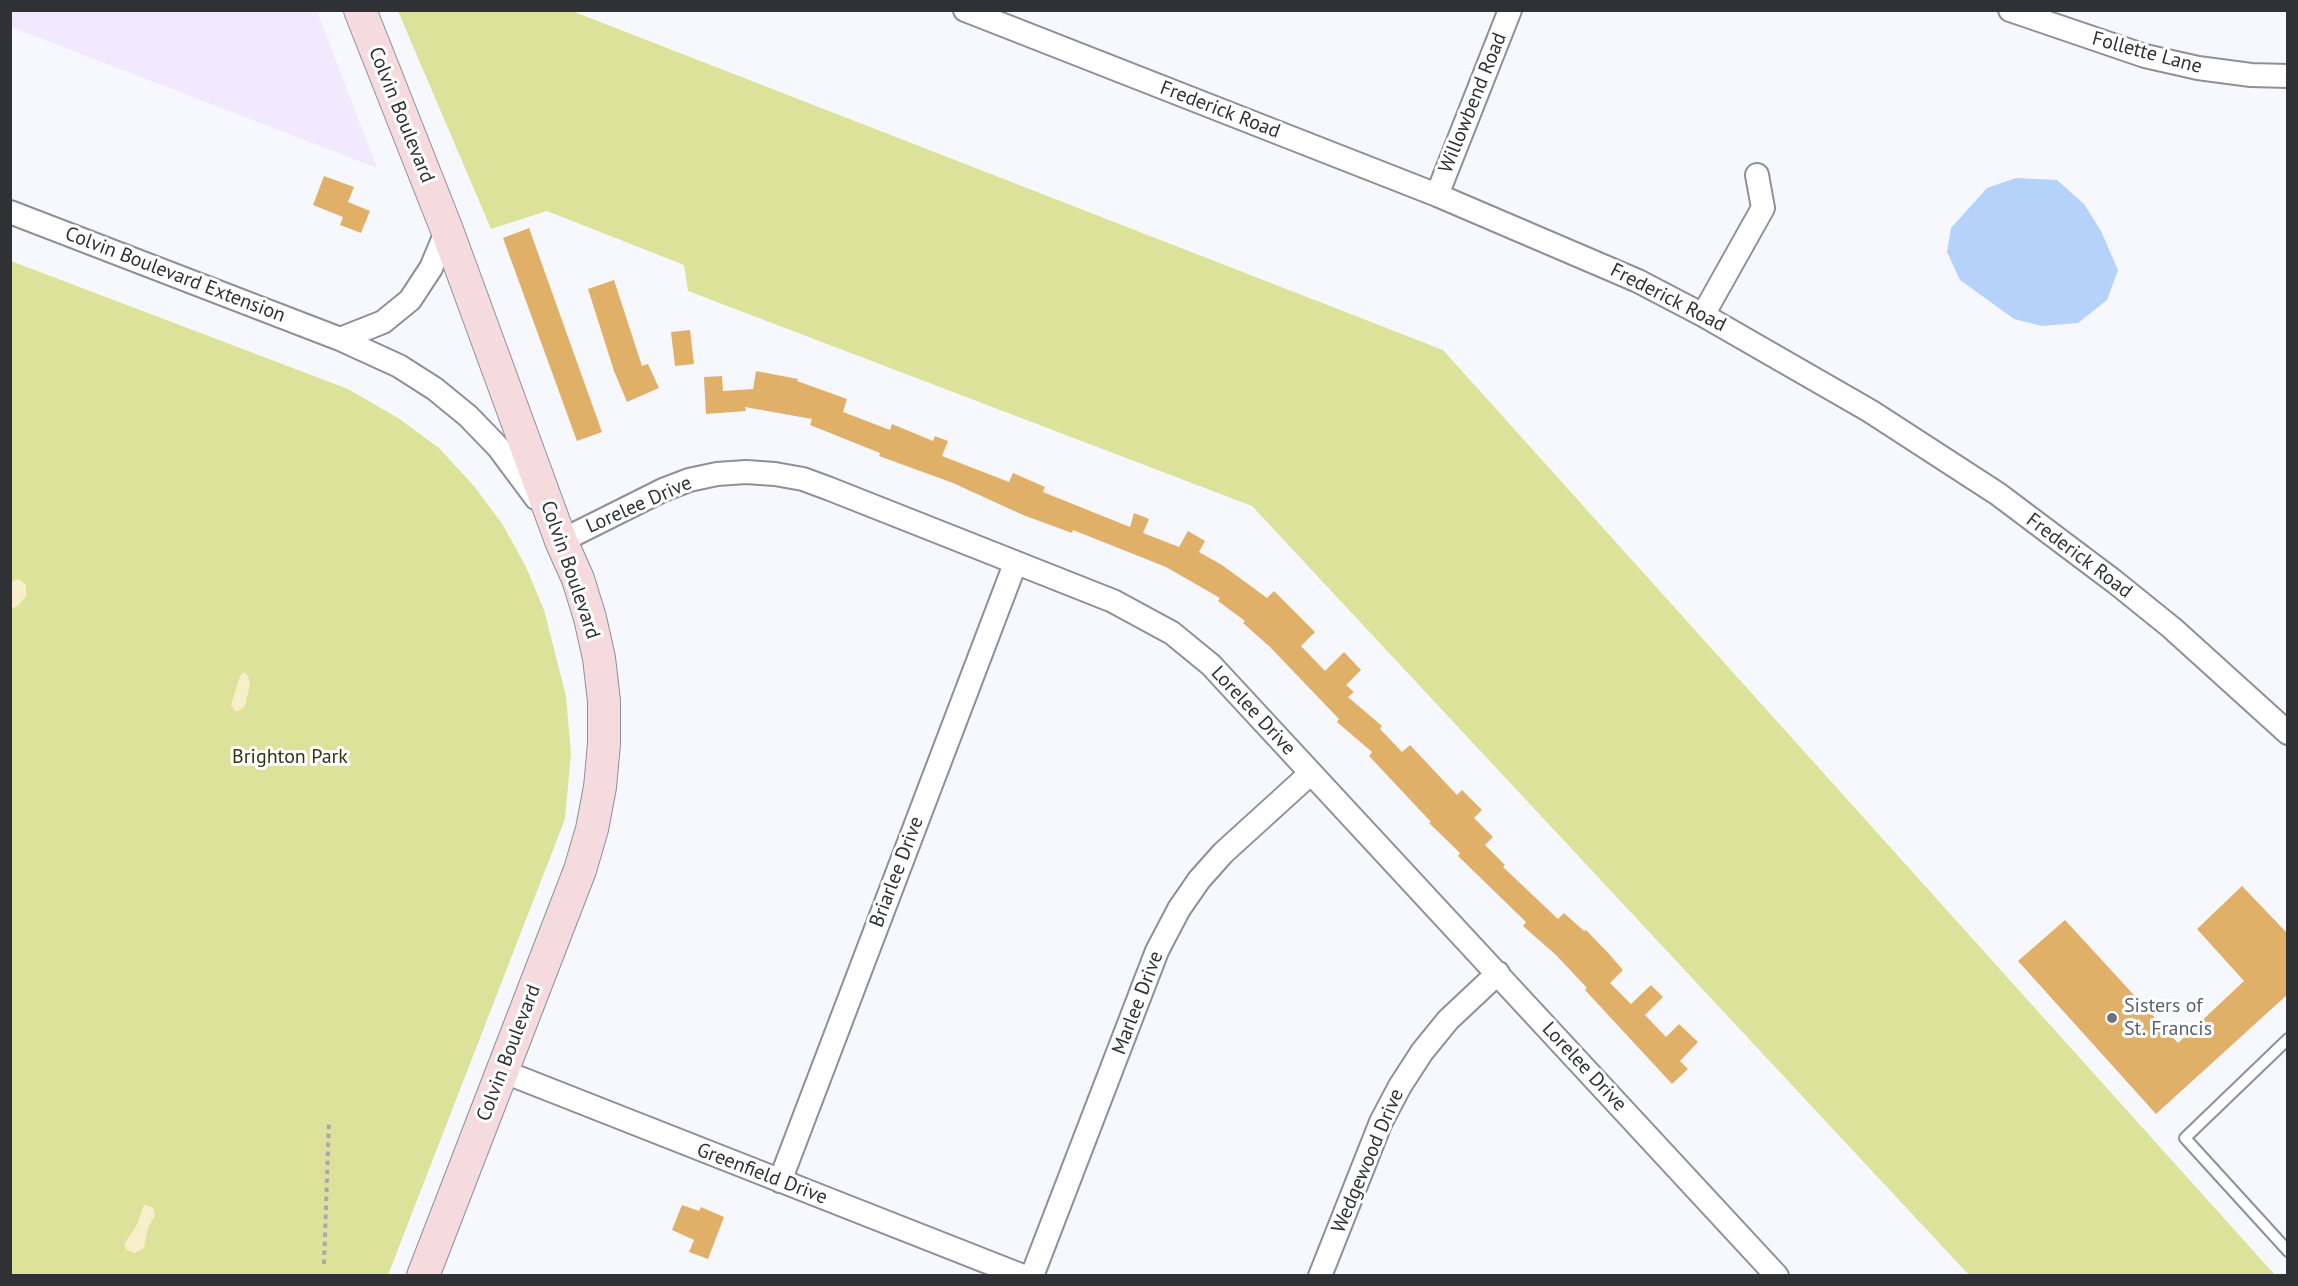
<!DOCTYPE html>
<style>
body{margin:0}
#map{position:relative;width:2298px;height:1286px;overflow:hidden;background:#f6f8fe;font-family:"PT Sans",sans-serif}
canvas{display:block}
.frame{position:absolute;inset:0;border:12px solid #303134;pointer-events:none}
</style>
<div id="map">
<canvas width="2298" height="1286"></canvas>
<div class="frame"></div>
</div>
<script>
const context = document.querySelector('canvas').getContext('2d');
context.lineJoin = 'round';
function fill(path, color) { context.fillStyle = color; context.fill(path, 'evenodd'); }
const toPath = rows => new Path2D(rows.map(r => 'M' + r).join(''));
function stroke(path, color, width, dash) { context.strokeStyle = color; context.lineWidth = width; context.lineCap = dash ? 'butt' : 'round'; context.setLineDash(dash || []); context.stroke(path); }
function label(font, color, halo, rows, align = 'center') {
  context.font = font + ' "PT Sans",sans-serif'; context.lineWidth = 6; context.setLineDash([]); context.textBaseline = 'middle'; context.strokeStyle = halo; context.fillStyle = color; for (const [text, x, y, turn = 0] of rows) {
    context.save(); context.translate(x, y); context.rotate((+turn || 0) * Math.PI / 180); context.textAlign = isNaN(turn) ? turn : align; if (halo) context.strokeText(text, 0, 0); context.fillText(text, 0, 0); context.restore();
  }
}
const industrial = toPath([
 [10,11,317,11,377,168,11,27]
]);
const green = toPath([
 [398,11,572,11,1443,350,2275,1275,1969,1275,1252,506,688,291,684,265,547,211,491,229],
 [11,261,348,389,398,418,439,448,474,486,503,525,526,567,544,610,566,696,571,754,565,819,388,1275,11,1275]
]);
const sand = toPath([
 [19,579,26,585,26,596,19,605,11,609,11,582],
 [244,672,248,676,250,684,245,706,239,711,235,711,231,705,240,676],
 [144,1205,153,1207,155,1215,148,1228,144,1248,135,1253,127,1250,124,1245,137,1224]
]);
const water = toPath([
 [2016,178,2057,180,2084,204,2101,231,2118,270,2107,300,2078,323,2042,326,2014,319,1960,280,1947,252,1951,228,1987,188]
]);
const building = toPath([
 [324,176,354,187,348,202,370,211,361,233,340,225,343,217,313,205],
 [529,228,602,432,577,441,503,238],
 [614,280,642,366,648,364,659,388,627,402,614,371,588,289],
 [690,330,694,364,675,366,671,332],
 [756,371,798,379,797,381,847,399,843,412,890,430,892,424,933,441,935,436,948,441,942,456,1009,482,1013,473,1045,487,1043,492,1130,527,1134,513,1149,519,1143,533,1179,547,1188,531,1205,541,1199,552,1222,565,1267,598,1274,591,1315,632,1301,646,1325,671,1344,652,1361,670,1346,685,1354,692,1348,697,1382,726,1380,729,1402,752,1410,745,1457,795,1462,790,1482,810,1474,818,1493,837,1485,845,1505,865,1503,867,1558,919,1564,913,1584,931,1586,930,1610,955,1623,970,1610,983,1631,1004,1651,985,1663,997,1645,1015,1666,1037,1679,1024,1698,1042,1680,1061,1688,1069,1672,1084,1585,990,1587,988,1556,955,1523,926,1526,922,1458,856,1460,853,1429,823,1431,822,1369,756,1372,752,1337,722,1339,719,1270,647,1243,623,1245,621,1218,601,1220,598,1166,567,1073,530,1072,533,1023,515,953,483,879,456,880,453,810,425,812,419,745,407,746,411,706,414,704,377,722,376,723,391,753,389],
 [2242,886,2288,934,2288,994,2156,1114,2018,961,2065,920,2178,1043,2244,981,2197,929],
 [682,1205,699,1211,701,1207,724,1217,708,1259,689,1252,694,1240,672,1230]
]);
const path = toPath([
 [324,1264,329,1120]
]);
const lane = toPath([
 [2288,1039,2185,1138,2288,1251]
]);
const street = toPath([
 [965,10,1437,195,1638,281,1703,315,1870,411,1998,494,2115,582,2172,628,2288,733],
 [2010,10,2145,56,2198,68,2251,75,2288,76],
 [1437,195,1510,10],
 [10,212,340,339,399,366,435,389,468,416,498,447,536,498],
 [1703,315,1763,208,1757,175],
 [340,339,383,322,410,300,431,268,447,230],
 [555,529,561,541,663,490,689,480,717,474,746,472,775,474,803,479,830,489,1113,601,1172,633,1211,665,1777,1276],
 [502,1071,1023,1276],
 [780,1181,1015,564],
 [1032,1276,1157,951,1179,909,1199,880,1223,853,1311,773],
 [1320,1276,1381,1122,1400,1086,1422,1052,1448,1020,1498,973]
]);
const secondary = toPath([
 [360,10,447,230,561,541,578,579,590,618,599,658,604,701,604,744,600,787,592,829,580,870,423,1276]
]);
const markers = [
 [2112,1018,6,"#6b7280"]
];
const streetNames = [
 ["Follette Lane",2147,53,15],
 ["Willowbend Road",1473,103,-68],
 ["Frederick Road",1220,110,21],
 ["Colvin Boulevard",401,115,68],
 ["Colvin Boulevard Extension",175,275,21],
 ["Frederick Road",1668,298,27],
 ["Lorelee Drive",639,505,-24],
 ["Frederick Road",2079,556,37],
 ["Colvin Boulevard",570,570,71],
 ["Lorelee Drive",1253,711,47],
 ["Briarlee Drive",897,872,-69],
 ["Marlee Drive",1138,1003,-69],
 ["Colvin Boulevard",509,1053,-69],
 ["Lorelee Drive",1584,1067,47],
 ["Wedgewood Drive",1368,1161,-67],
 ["Greenfield Drive",762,1174,21]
];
const parkNames = [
 ["Brighton Park",290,757]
];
const worshipNames = [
 ["Sisters of",2124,1006],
 ["St. Francis",2124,1029]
];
fill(industrial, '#f3e9fe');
fill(green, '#dde29a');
fill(sand, '#f8eec9');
fill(water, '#b5d3fa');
fill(building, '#e1b068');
stroke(lane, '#8e9099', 14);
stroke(street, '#8e9099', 26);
stroke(secondary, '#8e9099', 34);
stroke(path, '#a7a9ae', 4, [4.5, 4.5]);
stroke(lane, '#fff', 10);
stroke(street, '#fff', 22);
stroke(secondary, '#f5dbdd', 32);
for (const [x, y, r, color] of markers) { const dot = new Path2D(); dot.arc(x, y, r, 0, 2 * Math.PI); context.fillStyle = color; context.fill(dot); stroke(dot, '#fff', 2); }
label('20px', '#303134', '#fff', streetNames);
label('20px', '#333510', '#fff', parkNames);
label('20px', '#5b616d', '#fff', worshipNames, 'left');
</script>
